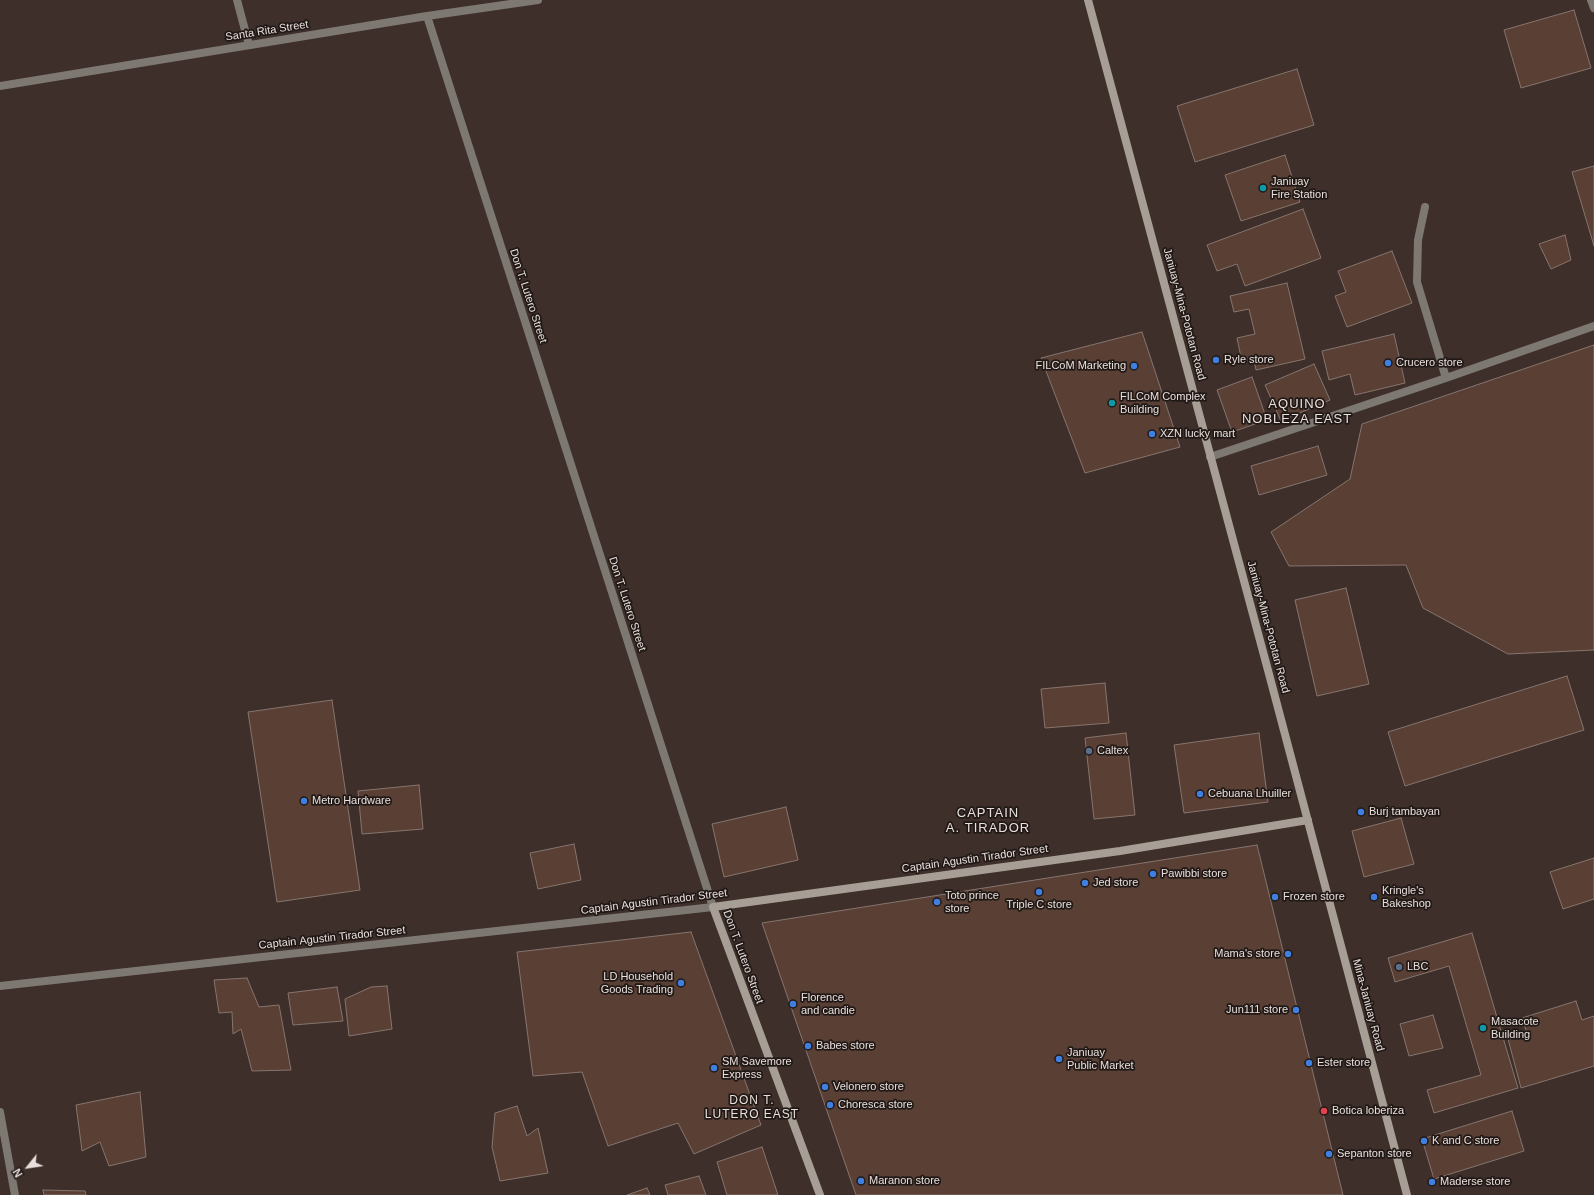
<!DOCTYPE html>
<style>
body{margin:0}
#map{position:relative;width:1594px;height:1195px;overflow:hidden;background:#3e2f2a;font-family:Arial,sans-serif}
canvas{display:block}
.north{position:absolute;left:8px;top:1147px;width:40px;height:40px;-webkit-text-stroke:3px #201916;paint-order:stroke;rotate:240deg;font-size:11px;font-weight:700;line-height:16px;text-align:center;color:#e9dfdc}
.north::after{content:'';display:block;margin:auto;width:14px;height:18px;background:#e9dfdc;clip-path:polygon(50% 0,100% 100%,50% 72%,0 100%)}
</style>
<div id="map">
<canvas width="1594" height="1195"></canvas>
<div class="north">N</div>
</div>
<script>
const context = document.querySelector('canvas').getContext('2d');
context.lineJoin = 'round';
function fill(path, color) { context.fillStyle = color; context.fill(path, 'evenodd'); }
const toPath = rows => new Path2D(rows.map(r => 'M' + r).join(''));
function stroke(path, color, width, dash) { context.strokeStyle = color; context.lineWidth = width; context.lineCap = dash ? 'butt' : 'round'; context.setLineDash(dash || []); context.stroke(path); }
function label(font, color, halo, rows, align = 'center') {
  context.font = font + ' Arial,sans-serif'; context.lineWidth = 3.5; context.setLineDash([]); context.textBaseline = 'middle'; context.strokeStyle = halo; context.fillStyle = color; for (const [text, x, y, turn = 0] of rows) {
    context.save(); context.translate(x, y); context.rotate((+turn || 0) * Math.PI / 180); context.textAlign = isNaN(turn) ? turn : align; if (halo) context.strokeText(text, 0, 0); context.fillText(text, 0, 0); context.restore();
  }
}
const building = toPath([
 [1574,10,1591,68,1521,88,1504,30,1574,10],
 [1297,69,1314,125,1195,162,1177,106,1297,69],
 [1285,155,1300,202,1241,221,1225,175,1285,155],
 [1594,166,1594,246,1572,172,1594,166],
 [1303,209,1321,258,1245,286,1237,264,1217,271,1207,245,1303,209],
 [1565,235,1571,260,1551,269,1539,244,1565,235],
 [1392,251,1412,303,1347,327,1335,296,1346,292,1338,271,1392,251],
 [1287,283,1305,359,1256,370,1254,359,1242,362,1237,338,1255,334,1249,309,1234,312,1230,296,1287,283],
 [1142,332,1180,447,1085,473,1041,358,1142,332],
 [1394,334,1405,383,1355,395,1350,374,1329,380,1322,351,1394,334],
 [1594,345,1594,650,1508,654,1423,608,1406,565,1289,566,1271,532,1350,479,1362,424,1594,345],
 [1314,364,1330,400,1281,421,1265,385,1314,364],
 [1252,377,1267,420,1232,432,1217,390,1252,377],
 [1318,446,1327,475,1259,495,1251,466,1318,446],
 [1346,588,1369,684,1317,696,1295,600,1346,588],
 [1567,676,1584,730,1405,786,1388,732,1567,676],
 [1105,683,1109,723,1045,728,1041,689,1105,683],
 [332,700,360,890,277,902,248,712,332,700],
 [1126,733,1135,815,1094,819,1085,738,1126,733],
 [1259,733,1268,802,1184,813,1174,745,1259,733],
 [419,785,423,829,362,834,358,791,419,785],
 [786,807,798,860,724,877,712,824,786,807],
 [1401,818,1414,864,1364,877,1352,831,1401,818],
 [574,844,581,880,538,889,530,853,574,844],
 [1257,845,1343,1195,856,1195,762,923,1257,845],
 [1594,858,1594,899,1563,909,1550,872,1594,858],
 [691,932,761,1125,694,1154,678,1123,608,1146,582,1072,533,1076,517,952,691,932],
 [1472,933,1518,1088,1434,1113,1427,1090,1481,1075,1449,966,1395,982,1388,958,1472,933],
 [247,978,259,1007,279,1005,291,1070,252,1071,241,1029,233,1034,232,1012,219,1013,214,980,247,978],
 [387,986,392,1029,349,1036,345,999,371,987,387,986],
 [337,987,343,1021,293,1025,288,993,337,987],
 [1576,1001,1582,1020,1594,1016,1594,1066,1521,1088,1508,1039,1527,1033,1522,1018,1576,1001],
 [1433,1015,1443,1048,1409,1056,1400,1024,1433,1015],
 [140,1092,146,1157,109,1166,100,1142,82,1151,76,1105,140,1092],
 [517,1106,527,1136,538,1128,548,1173,500,1181,492,1147,495,1113,517,1106],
 [1512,1111,1524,1151,1434,1179,1422,1139,1512,1111],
 [762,1147,778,1195,727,1195,717,1162,762,1147],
 [699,1176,706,1195,668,1195,665,1185,699,1176],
 [647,1188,650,1195,627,1195,647,1188],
 [43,1190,85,1191,86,1195,44,1195,43,1190]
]);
const path = toPath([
 [744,1064,751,1062]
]);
const minor = toPath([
 [237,0,249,45],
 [1591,0,1594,8],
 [1425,207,1418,240,1417,282,1446,378],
 [1210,457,1446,378,1594,326],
 [0,986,713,907]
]);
const tertiary = toPath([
 [427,16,713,907],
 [0,86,427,16,538,0],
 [0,1112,15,1195]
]);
const secondary = toPath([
 [1088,0,1269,674,1407,1195],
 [820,1195,713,907,1120,851,1308,820]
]);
const markers = [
 [1263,188,4,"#0f9aa8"],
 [1216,360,4,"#3f7fe0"],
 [1388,363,4,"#3f7fe0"],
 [1134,366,4,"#3f7fe0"],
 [1112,403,4,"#0f9aa8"],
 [1152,434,4,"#3f7fe0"],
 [1089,751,4,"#5c6f8a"],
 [1200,794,4,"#3f7fe0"],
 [304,801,4,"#3f7fe0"],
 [1361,812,4,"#3f7fe0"],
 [1153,874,4,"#3f7fe0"],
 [1085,883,4,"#3f7fe0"],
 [1039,892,4,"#3f7fe0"],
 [1275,897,4,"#3f7fe0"],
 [1374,897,4,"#3f7fe0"],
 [937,902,4,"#3f7fe0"],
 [1288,954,4,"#3f7fe0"],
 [1399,967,4,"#5c6f8a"],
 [681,983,4,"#3f7fe0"],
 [793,1004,4,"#3f7fe0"],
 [1296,1010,4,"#3f7fe0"],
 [1483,1028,4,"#0f9aa8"],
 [808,1046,4,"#3f7fe0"],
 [1059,1059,4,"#3f7fe0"],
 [1309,1063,4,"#3f7fe0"],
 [714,1068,4,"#3f7fe0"],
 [825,1087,4,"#3f7fe0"],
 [830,1105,4,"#3f7fe0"],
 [1324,1111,4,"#e0444e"],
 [1424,1141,4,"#3f7fe0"],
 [1329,1154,4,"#3f7fe0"],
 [861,1181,4,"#3f7fe0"],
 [1432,1182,4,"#3f7fe0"]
];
const streetNames = [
 ["Santa Rita Street",267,31,-9],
 ["Don T. Lutero Street",528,296,72],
 ["Janiuay-Mina-Pototan Road",1184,314,75],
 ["Don T. Lutero Street",627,604,72],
 ["Janiuay-Mina-Pototan Road",1268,627,75],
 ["Captain Agustin Tirador Street",975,859,-8],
 ["Captain Agustin Tirador Street",654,902,-7],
 ["Captain Agustin Tirador Street",332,938,-6],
 ["Don T. Lutero Street",743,957,70],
 ["Mina-Janiuay Road",1368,1005,75]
];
const poiNames = [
 ["Janiuay",1271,182],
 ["Fire Station",1271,195],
 ["Ryle store",1224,360],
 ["Crucero store",1396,363],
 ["FILCoM Marketing",1126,366,"right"],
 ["FILCoM Complex",1120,397],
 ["Building",1120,410],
 ["XZN lucky mart",1160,434],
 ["Caltex",1097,751],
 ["Cebuana Lhuiller",1208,794],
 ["Metro Hardware",312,801],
 ["Burj tambayan",1369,812],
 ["Pawibbi store",1161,874],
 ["Jed store",1093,883],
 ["Kringle's",1382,891],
 ["Bakeshop",1382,904],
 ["Toto prince",945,896],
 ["store",945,909],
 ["Frozen store",1283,897],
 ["Triple C store",1039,905,"center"],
 ["Mama's store",1280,954,"right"],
 ["LBC",1407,967],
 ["LD Household",673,977,"right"],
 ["Goods Trading",673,990,"right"],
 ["Florence",801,998],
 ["and candie",801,1011],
 ["Jun111 store",1288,1010,"right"],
 ["Masacote",1491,1022],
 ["Building",1491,1035],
 ["Babes store",816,1046],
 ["Janiuay",1067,1053],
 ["Public Market",1067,1066],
 ["SM Savemore",722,1062],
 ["Express",722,1075],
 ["Ester store",1317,1063],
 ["Velonero store",833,1087],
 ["Choresca store",838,1105],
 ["Botica loberiza",1332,1111],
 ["K and C store",1432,1141],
 ["Sepanton store",1337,1154],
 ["Maranon store",869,1181],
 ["Maderse store",1440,1182]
];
const neighbourhoodNames = [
 ["DON T.",752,1101],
 ["LUTERO EAST",752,1115]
];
const quarterNames = [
 ["AQUINO",1297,404],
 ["NOBLEZA EAST",1297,419],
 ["CAPTAIN",988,813],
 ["A. TIRADOR",988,828]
];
fill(building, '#5a3f35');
stroke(building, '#86756e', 1);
stroke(path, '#887c77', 2.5, [1, 3]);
stroke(minor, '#7e7873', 8);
stroke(tertiary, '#7e7873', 8);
stroke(secondary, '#a79f96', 8);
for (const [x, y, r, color] of markers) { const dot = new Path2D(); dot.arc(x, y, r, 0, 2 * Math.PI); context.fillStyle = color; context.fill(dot); stroke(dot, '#201916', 1.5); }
label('11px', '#e9dfdc', '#201916', streetNames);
label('11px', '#e9dfdc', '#201916', poiNames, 'left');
context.letterSpacing = '1px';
label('12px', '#e9dfdc', '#201916', neighbourhoodNames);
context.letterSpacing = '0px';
context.letterSpacing = '1px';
label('13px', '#e9dfdc', '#201916', quarterNames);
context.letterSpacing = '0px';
</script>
